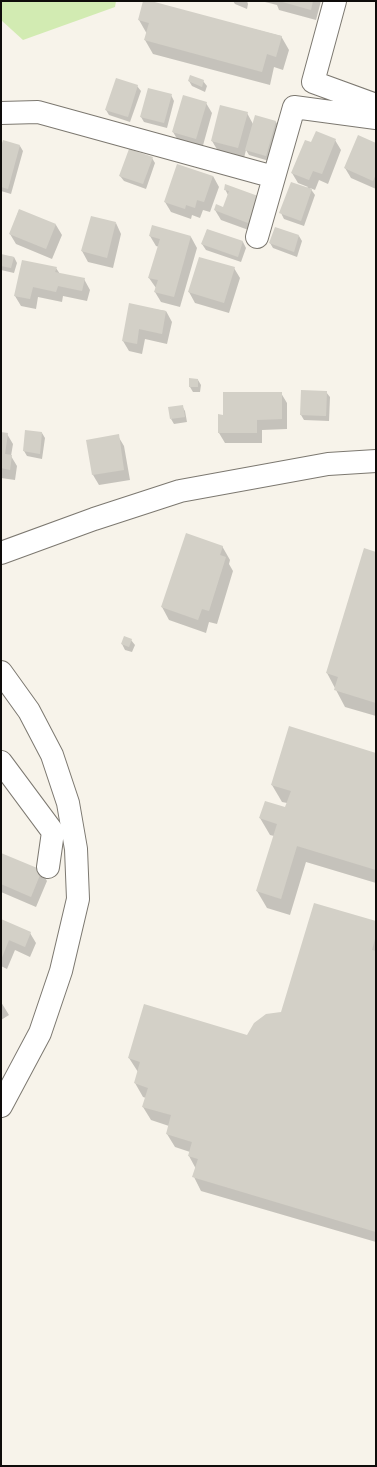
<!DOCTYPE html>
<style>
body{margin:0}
#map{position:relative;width:377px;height:1467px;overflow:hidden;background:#f7f3ea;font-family:"Archivo Narrow",sans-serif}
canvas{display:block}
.frame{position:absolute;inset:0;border:2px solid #0e0c0a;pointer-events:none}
</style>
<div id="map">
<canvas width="377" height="1467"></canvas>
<div class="frame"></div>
</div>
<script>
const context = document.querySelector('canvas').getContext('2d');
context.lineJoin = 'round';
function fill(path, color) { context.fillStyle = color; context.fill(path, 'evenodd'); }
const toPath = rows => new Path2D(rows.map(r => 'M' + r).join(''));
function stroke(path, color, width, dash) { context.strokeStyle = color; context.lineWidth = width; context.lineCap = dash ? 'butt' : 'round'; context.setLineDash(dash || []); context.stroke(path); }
const green = toPath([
 [1,1,116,1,115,7,23,40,1,20]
]);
const shadow = toPath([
 [144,1,281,36,289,50,283,70,274,67,270,85,153,54,145,40,147,34,139,20],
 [233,1,247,1,248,4,247,9,235,4],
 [261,1,321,1,316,20,279,10,277,5],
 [189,81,203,81,207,86,205,92,192,86],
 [137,86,141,91,130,122,109,115,106,110],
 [171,95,174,101,167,128,144,122,141,117],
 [206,103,212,113,202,149,179,142,173,132],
 [247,113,253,124,276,122,279,127,269,161,249,155,246,150,244,158,218,151,212,141],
 [335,140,341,150,328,184,319,180,315,190,310,188,315,195,304,226,284,219,281,213,308,187,298,183,292,173,312,143],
 [376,144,376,189,351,178,345,168],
 [20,146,23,151,11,194,1,191,1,150],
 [152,158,155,163,146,189,124,181,120,176],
 [213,176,219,187,210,212,203,210,200,218,192,215,191,219,171,212,165,202],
 [226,185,263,207,254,232,221,220,215,210,224,208,228,195,225,189],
 [19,210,56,225,62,235,52,259,16,244,10,234],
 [116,223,121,234,113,268,88,262,82,251],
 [153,227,191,237,197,248,180,307,161,302,155,292,156,288,149,278,159,247,156,246,150,236],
 [207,230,243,242,246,248,241,262,206,250,202,244],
 [299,236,302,241,297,257,273,248,270,243],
 [1,255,14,257,17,263,14,273,1,270],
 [56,268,60,274,84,279,90,290,87,301,63,296,62,302,38,297,36,309,21,306,15,296],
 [234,268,240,278,229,313,195,303,189,292],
 [130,305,166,311,172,322,167,344,145,339,142,354,129,351,123,341],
 [198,380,201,385,200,392,193,392,190,387],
 [302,391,326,392,330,397,329,421,304,420,301,415],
 [281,393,287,403,287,429,262,430,262,443,225,443,219,433,224,416],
 [182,406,185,411,187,422,174,424,171,419],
 [26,431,42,433,45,438,42,459,27,456,24,451],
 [1,433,7,434,13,444,11,456,17,466,15,480,1,478],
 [118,436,124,446,130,480,99,485,93,475,87,441],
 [222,546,230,560,229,564,233,571,217,624,209,622,206,633,169,620,162,607],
 [376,553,376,716,345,707,327,673],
 [131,640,135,645,132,652,125,650,122,644],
 [376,754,376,883,306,862,290,915,267,908,257,891,274,836,270,835,260,818,286,808,287,803,282,802,272,785],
 [1,854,41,871,47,881,36,907,1,892],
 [1,920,30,933,36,943,30,957,15,950,7,969,1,966],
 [376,922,376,1242,201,1191,194,1177,196,1169,189,1156,190,1152,175,1147,167,1134,169,1126,151,1120,143,1107,146,1098,143,1097,135,1083,138,1072,129,1058,248,1036,282,1013],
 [1,1002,9,1015,1,1020]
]);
const building = toPath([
 [143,1,151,1,282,36,276,57,267,54,262,72,144,40,149,23,138,20],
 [279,1,313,1,311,10],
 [190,75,204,80,202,87,188,81],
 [116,78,138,85,128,117,105,110],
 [148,88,172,94,164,123,140,117],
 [183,95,207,102,196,139,172,132],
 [220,105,248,112,238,148,211,141],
 [255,115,276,121,266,156,245,150],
 [316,131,336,139,322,174,313,171,309,180,291,173,305,140,311,142],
 [358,135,376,143,376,174,373,181,344,168],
 [3,140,20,145,8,189,1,187,1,146],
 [129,149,153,157,143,184,119,176],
 [177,164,213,176,204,202,197,200,195,208,186,205,185,209,164,202],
 [291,182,312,189,301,221,279,213],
 [225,184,258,196,248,223,214,210,216,204,223,207,229,191,224,190],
 [19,209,56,224,46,249,9,234],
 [91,216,116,222,107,258,81,251],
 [152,225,191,236,174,297,154,292,158,280,148,278,160,239,149,236],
 [275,227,299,235,294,252,269,243],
 [207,229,243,241,238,257,201,244],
 [1,254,14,257,11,268,1,266],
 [199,257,235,267,224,303,188,292],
 [22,260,57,267,55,272,85,278,82,291,58,286,56,292,33,287,30,299,14,296],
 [129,303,166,311,162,334,139,329,137,344,122,341],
 [189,378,198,379,198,387,189,387],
 [301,390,327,391,326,416,300,415],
 [223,392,282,392,282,419,257,420,257,433,218,433,218,414,223,415],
 [183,405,185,417,170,419,168,407],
 [25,430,42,432,40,454,23,451],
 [1,432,8,433,5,454,12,455,10,470,1,468],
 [119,434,124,470,92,475,86,440],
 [186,533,223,546,220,555,226,557,209,611,202,609,198,620,161,607],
 [364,548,376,552,376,703,334,690,338,677,326,673],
 [124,636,132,639,129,647,121,644],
 [289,726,376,753,376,870,297,846,281,899,256,891,277,824,259,818,265,801,285,807,291,791,271,785],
 [1,853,42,870,31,897,1,884],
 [314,903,376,921,376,935,372,950,376,951,376,1232,192,1177,198,1159,188,1156,192,1142,166,1134,171,1115,142,1107,148,1088,134,1083,140,1062,128,1058,144,1004,247,1035,254,1023,266,1014,281,1012],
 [1,919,31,932,25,947,9,940,1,960]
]);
const minor = toPath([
 [335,1,313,82,376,105],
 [1,113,38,112,274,177],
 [257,237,294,107,376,118],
 [1,762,53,832,48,867]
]);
const tertiary = toPath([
 [1,553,94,519,180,491,328,464,376,461],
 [1,672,29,711,52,755,68,803,76,849,78,899,61,971,40,1033,1,1106]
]);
fill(green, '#d2ebb2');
fill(shadow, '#0003');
fill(building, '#d3d0c7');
stroke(minor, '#7c7870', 24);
stroke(tertiary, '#7c7870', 24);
stroke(minor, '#fff', 22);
stroke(tertiary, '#fff', 22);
</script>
